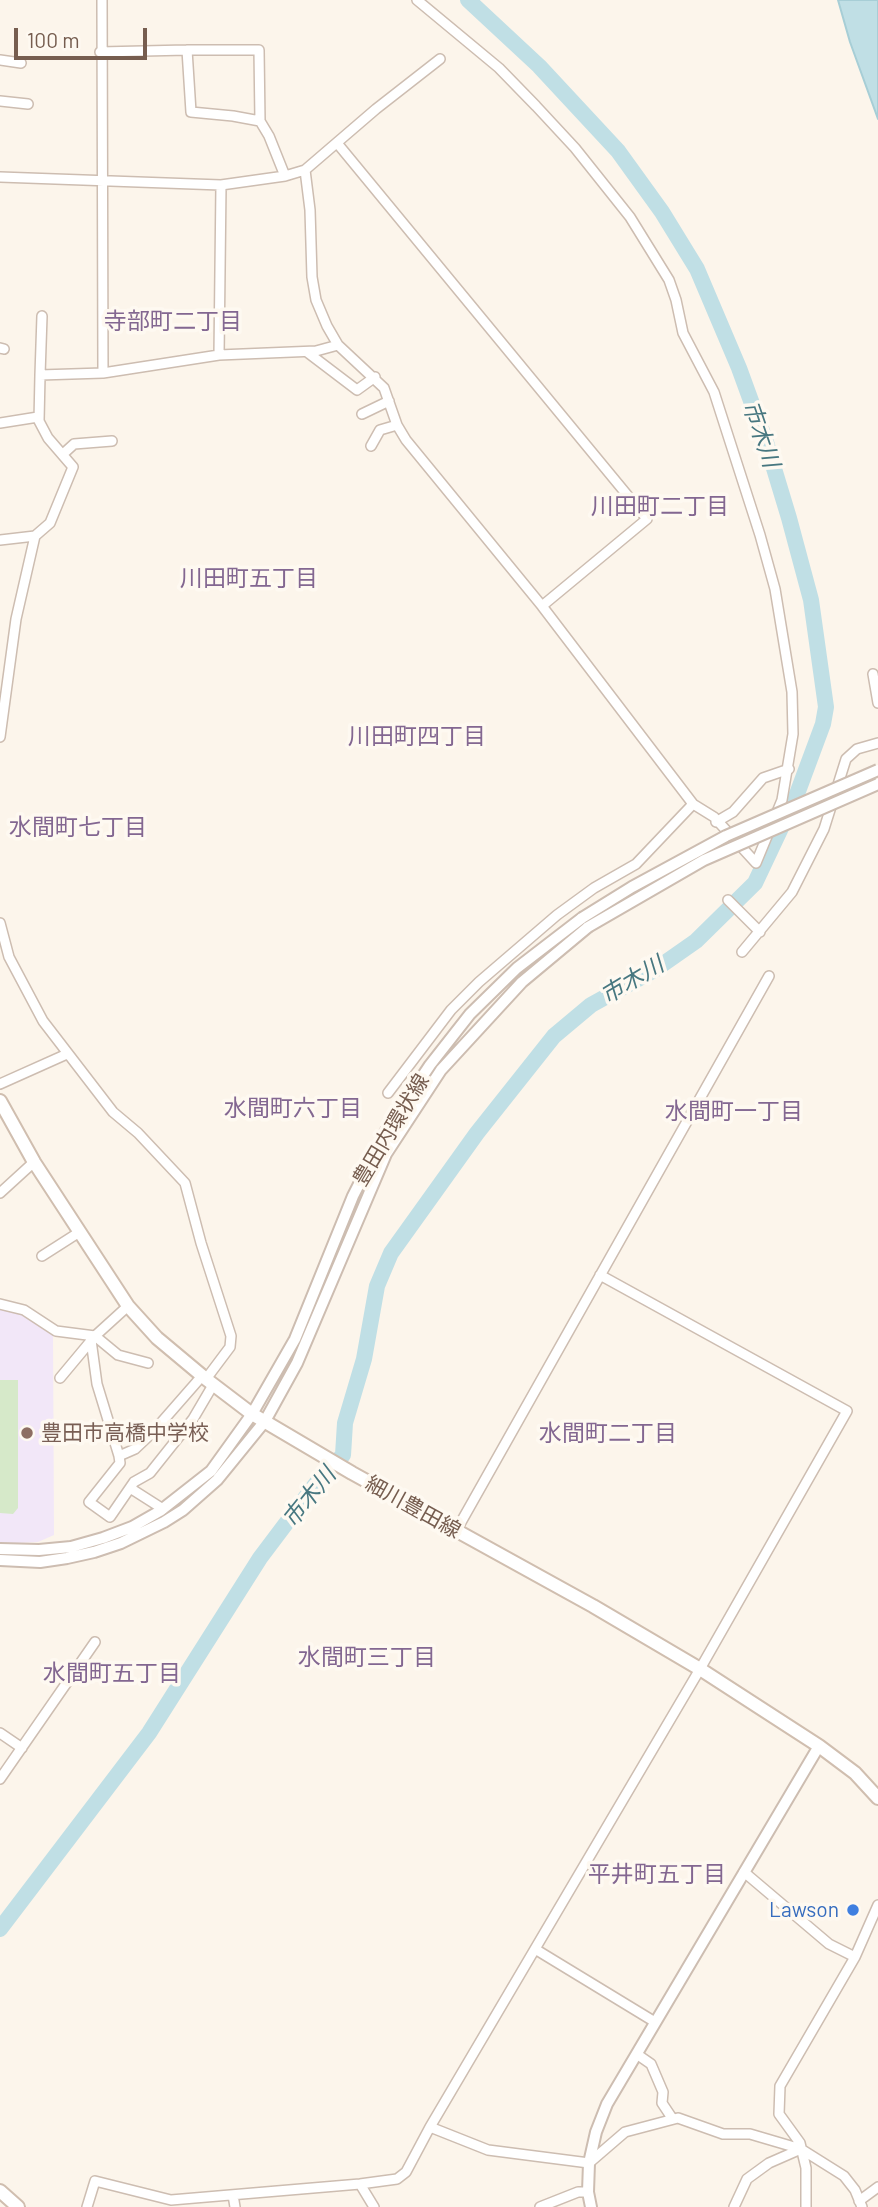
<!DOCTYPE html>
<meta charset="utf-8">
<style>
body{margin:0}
#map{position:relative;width:878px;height:2207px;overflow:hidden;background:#fcf5eb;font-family:Barlow,sans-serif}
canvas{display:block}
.scale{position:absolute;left:14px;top:28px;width:133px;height:32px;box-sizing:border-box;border:4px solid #765d4f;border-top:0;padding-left:9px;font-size:21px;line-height:24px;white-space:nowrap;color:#765d4f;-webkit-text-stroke:5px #fef9f1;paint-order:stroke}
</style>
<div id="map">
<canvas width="878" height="2207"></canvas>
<div class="scale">100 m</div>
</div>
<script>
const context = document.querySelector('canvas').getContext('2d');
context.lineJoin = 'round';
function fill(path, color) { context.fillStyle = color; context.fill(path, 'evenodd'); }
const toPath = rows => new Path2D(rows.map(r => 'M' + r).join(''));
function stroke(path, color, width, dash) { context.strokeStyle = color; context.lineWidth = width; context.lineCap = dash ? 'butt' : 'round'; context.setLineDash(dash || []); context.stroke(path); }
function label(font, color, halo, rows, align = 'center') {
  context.font = font + ' Barlow,"Noto Sans JP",sans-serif'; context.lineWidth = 7; context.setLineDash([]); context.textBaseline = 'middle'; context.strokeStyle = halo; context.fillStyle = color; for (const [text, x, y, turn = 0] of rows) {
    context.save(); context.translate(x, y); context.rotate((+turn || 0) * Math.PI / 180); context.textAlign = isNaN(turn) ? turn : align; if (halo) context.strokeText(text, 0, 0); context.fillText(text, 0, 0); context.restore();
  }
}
const education = toPath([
 [0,1307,30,1313,53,1330,54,1535,38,1542,0,1544]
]);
const green = toPath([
 [0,1380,18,1380,18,1508,13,1514,0,1513]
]);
const water = toPath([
 [838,0,878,0,878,119,850,42,838,0]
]);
const river = toPath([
 [0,1929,149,1733,260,1558,318,1481,343,1455,345,1423,364,1359,377,1286,391,1253,477,1133,554,1036,591,1005,656,969,696,941,755,883,797,794,823,724,826,707,811,600,789,518,766,442,739,368,697,269,662,212,618,151,539,66,468,0]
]);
const minor = toPath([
 [102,0,103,373],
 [187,50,191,112,233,116,260,121],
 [100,52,187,50,259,50,260,121,269,136,285,176],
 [0,60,21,63],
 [0,101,28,104],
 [337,143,647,519,542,606],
 [305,170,310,210,312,277,316,300,327,326,338,345,384,388,397,425,406,440,542,606,693,804,714,817,756,863,782,800,793,734,792,692,775,589,760,535,714,392,683,333,676,300,669,280,630,217,575,148,536,106,499,68,417,0],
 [0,177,221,185,285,176,305,170,376,109,440,59],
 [0,348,4,349],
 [307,352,357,390,375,377],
 [219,355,221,185],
 [40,375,42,316],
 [362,414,389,401],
 [0,423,38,417],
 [371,446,380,430,397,425],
 [63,454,74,444,112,441],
 [0,540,35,536],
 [873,674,878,703],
 [0,737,16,619,35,536,50,523,73,467,48,438,39,421,40,375,103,373,219,355,316,351,338,345],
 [716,822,733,812,763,778,789,769],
 [728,900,760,932],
 [0,923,9,957,43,1021,113,1112,138,1133,185,1183,201,1243,231,1336,230,1347,206,1379],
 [742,952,792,892,824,829,846,759,857,749,878,743],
 [0,1084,67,1054],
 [388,1093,451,1010,479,982,557,915,594,888,636,864,693,804],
 [0,1193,34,1162],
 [42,1256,78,1233],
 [0,1304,24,1310,56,1331,95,1336,118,1355,148,1363],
 [91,1340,97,1384,119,1456],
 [202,1376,153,1432,135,1449,119,1456,120,1463,89,1502,110,1517,134,1482,150,1473,193,1419,213,1385],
 [60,1378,95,1336,128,1306],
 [130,1488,163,1509],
 [456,1531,769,976],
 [0,1733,22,1748],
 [0,1779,95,1642],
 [744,1872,829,1944,855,1957],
 [535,1949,655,2022],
 [638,2055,651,2064,663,2092,662,2103,672,2118],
 [430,2127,488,2150,589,2163,625,2132,678,2118,723,2134,750,2134,801,2149,844,2176,855,2190,862,2207],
 [360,2184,374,2207],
 [233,2195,235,2207],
 [859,2201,878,2187],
 [87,2207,95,2181,171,2200,360,2184,397,2179,406,2172,430,2127,700,1669,847,1411,600,1275],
 [540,2207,578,2192,588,2192],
 [734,2207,747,2179,769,2163,801,2149],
 [806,2207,806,2168,800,2143,779,2114,780,2086,855,1957,878,1905]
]);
const tertiary = toPath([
 [0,1549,39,1550,71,1547,103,1538,132,1527,160,1511,211,1471,252,1414,295,1339,353,1196,386,1131,430,1065,470,1014,517,968,582,918],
 [0,1560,40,1562,67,1558,94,1552,121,1543,164,1522,183,1510,217,1480,265,1421,297,1363,386,1154,441,1070,522,982,588,927],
 [591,2207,588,2192,589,2163,596,2132,607,2104,819,1746]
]);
const secondary = toPath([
 [0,1101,34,1162,128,1306,157,1338,206,1379,252,1414,352,1473,593,1606,700,1669,819,1746,855,1773,878,1798],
 [0,2191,18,2207]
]);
const tertiaryBridge = toPath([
 [582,918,632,887,726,836,878,770],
 [588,927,704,860,878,784]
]);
const markers = [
 [27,1433,7,"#8d6e63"],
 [853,1910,7,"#3f7fe0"]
];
const streetNames = [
 ["豊田内環状線",391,1130,-59],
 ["細川豊田線",413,1507,29]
];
const educationNames = [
 ["豊田市高橋中学校",41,1433]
];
const shopNames = [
 ["Lawson",839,1910]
];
const neighbourhoodNames = [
 ["寺部町二丁目",173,321],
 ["川田町二丁目",660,506],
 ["川田町五丁目",249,578],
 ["川田町四丁目",417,736],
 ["水間町七丁目",78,827],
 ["水間町六丁目",293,1108],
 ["水間町一丁目",734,1111],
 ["水間町二丁目",608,1433],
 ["水間町三丁目",367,1657],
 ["水間町五丁目",112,1673],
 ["平井町五丁目",657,1874]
];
const waterNames = [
 ["市木川",761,434,71],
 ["市木川",632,980,-31],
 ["市木川",309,1497,-51]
];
fill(education, '#f2e7f8');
fill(green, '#d6e9c9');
fill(water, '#c0dfe5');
stroke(water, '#a7ced6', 2);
stroke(river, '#c0dfe5', 16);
stroke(minor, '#cdbdb1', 12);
stroke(tertiary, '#cdbdb1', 14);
stroke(secondary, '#d0beaf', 16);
stroke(minor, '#fff', 9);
stroke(tertiary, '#fff', 10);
stroke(secondary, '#fff', 12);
stroke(tertiaryBridge, '#cdbdb1', 14, []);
stroke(tertiaryBridge, '#fff', 10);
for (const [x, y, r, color] of markers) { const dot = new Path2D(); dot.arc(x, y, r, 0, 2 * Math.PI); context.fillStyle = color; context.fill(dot); stroke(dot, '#fef9f1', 2.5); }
label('21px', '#765d4f', '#fef9f1', streetNames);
label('21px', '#785e54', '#fef9f1', educationNames, 'left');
label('21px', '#366cbe', '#fef9f1', shopNames, 'right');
label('23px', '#836791', '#fef9f1', neighbourhoodNames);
label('italic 23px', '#477780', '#fef9f1', waterNames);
</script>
